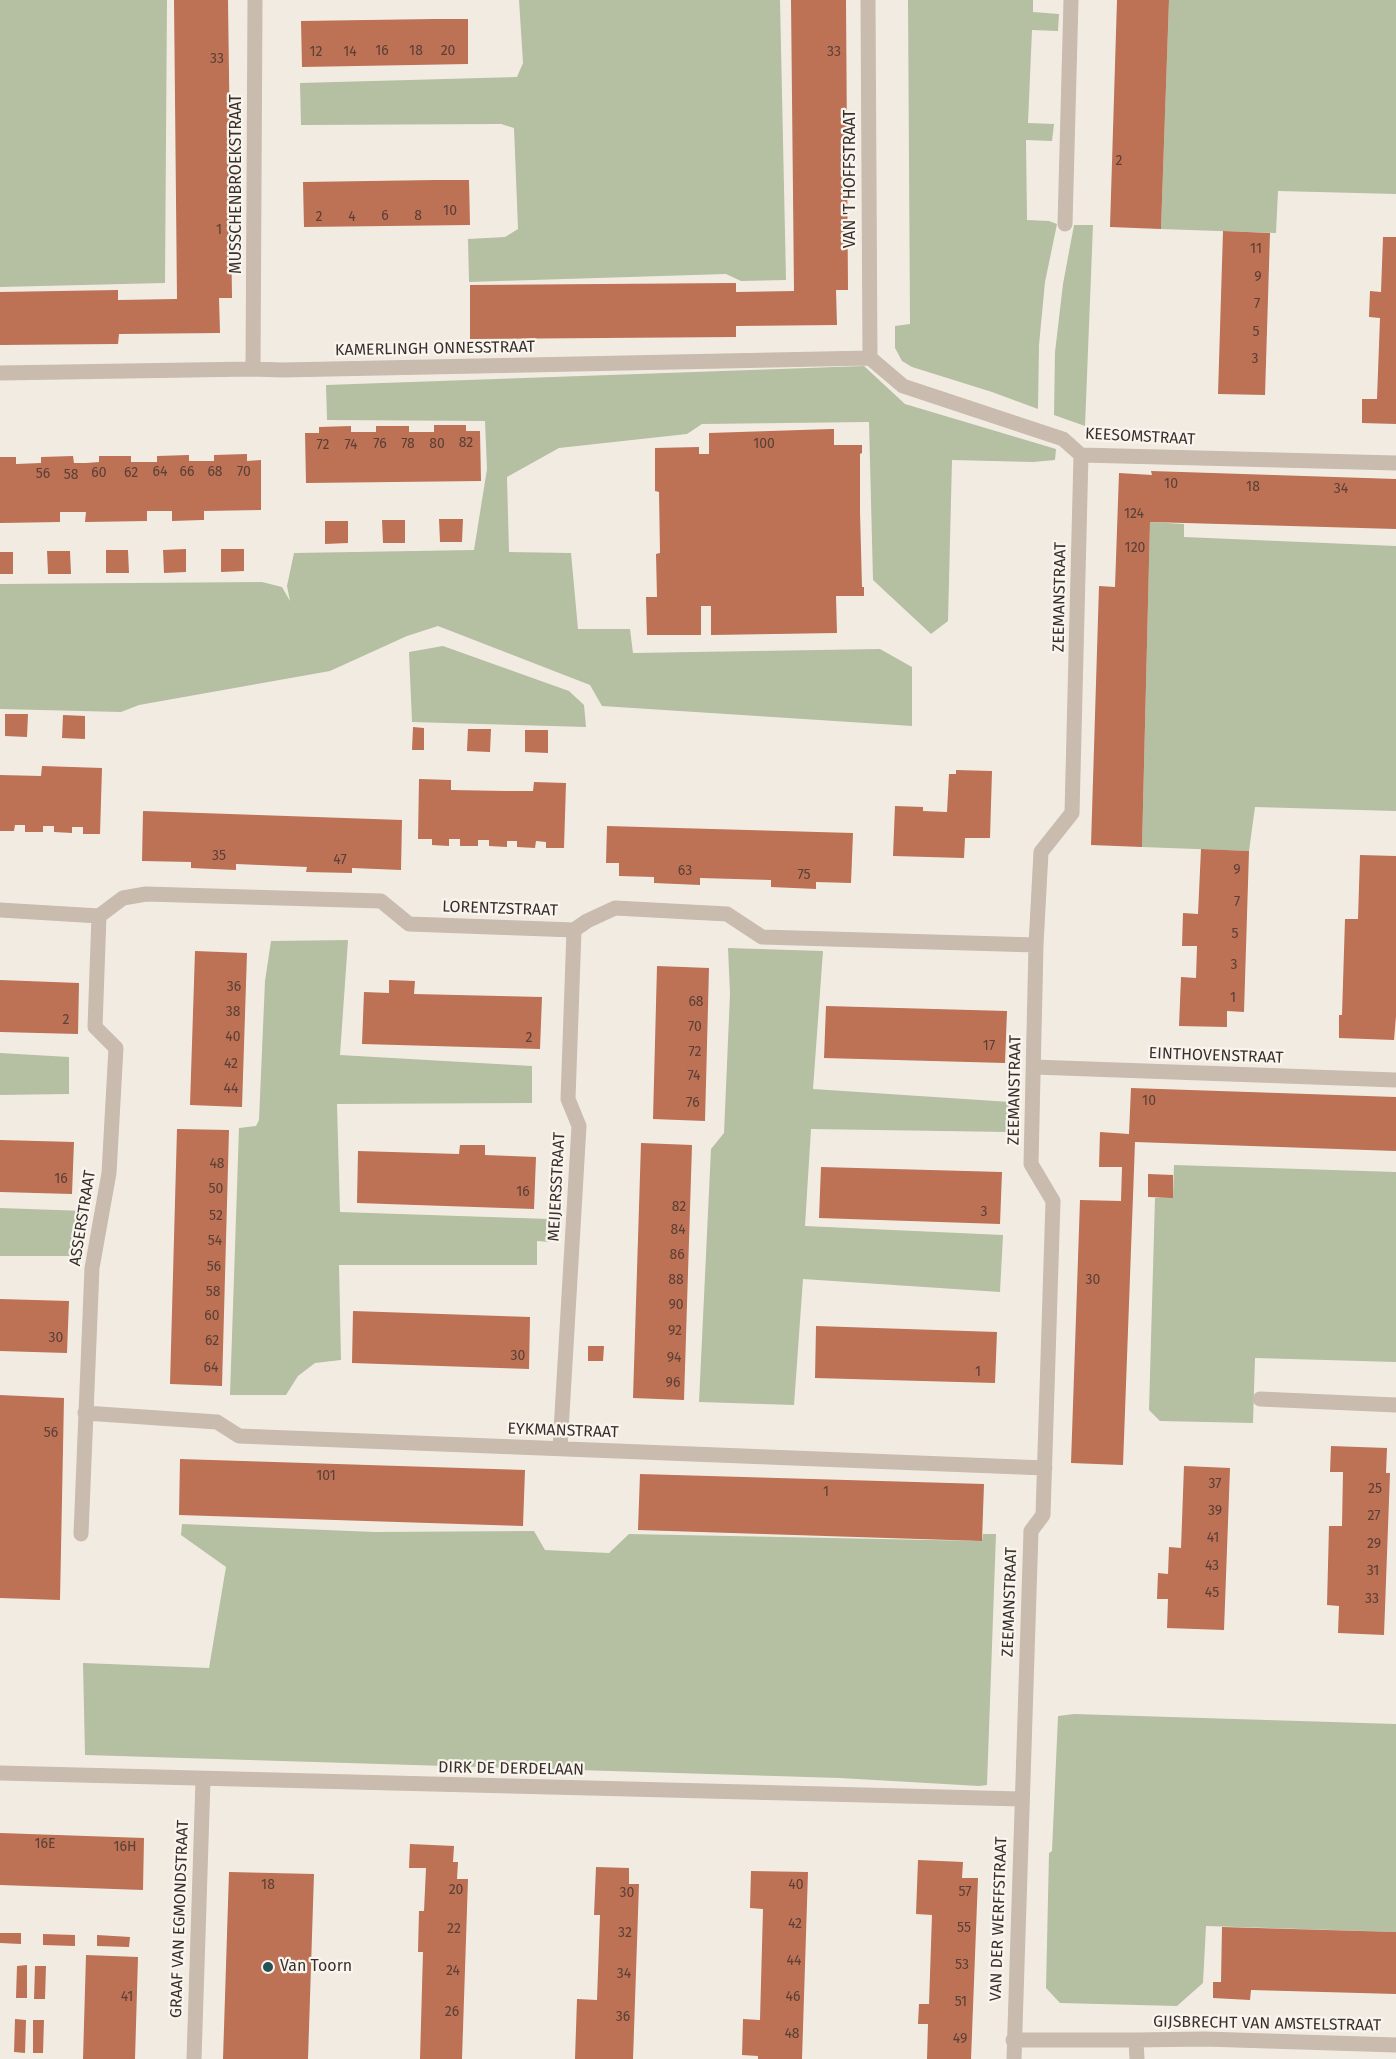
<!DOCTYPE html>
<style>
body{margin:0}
canvas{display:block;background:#f2ebe2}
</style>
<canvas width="1396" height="2059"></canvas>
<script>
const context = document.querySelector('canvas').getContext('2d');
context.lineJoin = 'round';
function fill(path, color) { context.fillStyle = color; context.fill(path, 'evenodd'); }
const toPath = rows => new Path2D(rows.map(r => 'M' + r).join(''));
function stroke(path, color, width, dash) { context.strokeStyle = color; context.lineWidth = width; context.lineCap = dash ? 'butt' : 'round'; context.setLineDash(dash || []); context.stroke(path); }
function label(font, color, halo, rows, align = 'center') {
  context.font = font + ' "Fira Sans",sans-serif'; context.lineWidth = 4.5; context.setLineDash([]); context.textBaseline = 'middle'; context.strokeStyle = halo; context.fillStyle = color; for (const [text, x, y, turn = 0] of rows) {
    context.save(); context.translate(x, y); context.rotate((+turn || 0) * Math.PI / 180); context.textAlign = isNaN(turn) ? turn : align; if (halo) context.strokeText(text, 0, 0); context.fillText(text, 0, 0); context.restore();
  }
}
const green = toPath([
 [0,0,167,0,165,283,0,287],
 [519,0,780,0,786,280,741,281,726,274,469,282,468,239,505,237,518,229,514,128,501,124,301,125,300,83,517,77,523,63],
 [908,0,1033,0,1033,12,1059,14,1058,31,1032,30,1028,123,1054,124,1052,141,1026,140,1027,220,1049,221,1057,224,1045,282,1039,345,1038,409,992,392,912,367,902,361,895,348,895,326,910,324],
 [1169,0,1396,0,1396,194,1278,191,1276,233,1161,229],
 [1074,225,1093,225,1085,426,1054,415,1055,352,1063,284],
 [864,366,905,404,1056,449,1055,460,1033,462,952,460,948,621,931,634,873,580,869,422,702,424,687,434,559,448,507,477,509,552,571,553,578,629,630,629,633,653,880,649,912,667,912,726,602,706,590,685,438,626,407,636,330,671,139,705,121,712,0,709,0,584,262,582,282,587,290,601,287,586,294,553,474,550,487,469,485,421,327,420,326,385],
 [1150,522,1184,524,1184,537,1396,546,1396,811,1255,807,1249,851,1142,847],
 [443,646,569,691,584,705,586,727,412,722,409,652],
 [348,940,340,1055,532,1066,532,1103,337,1104,340,1212,549,1219,550,1242,537,1241,537,1265,339,1265,341,1360,315,1363,298,1376,286,1395,230,1395,239,1128,256,1126,259,1120,265,981,271,941],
 [728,948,823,951,813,1089,1010,1102,1008,1132,811,1129,805,1226,1003,1235,1000,1292,803,1279,794,1405,699,1402,711,1149,724,1133,730,994],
 [0,1053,69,1057,69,1094,0,1095],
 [1174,1165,1396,1172,1396,1362,1255,1358,1253,1423,1160,1421,1149,1410,1155,1198,1173,1197],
 [0,1208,85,1211,86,1233,74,1232,73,1256,0,1256],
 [182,1524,374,1532,534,1531,545,1550,609,1553,629,1534,982,1541,983,1534,996,1534,987,1785,979,1786,840,1778,85,1755,83,1663,209,1668,226,1567,181,1535],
 [1074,1714,1396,1724,1396,1932,1206,1926,1203,1983,1177,2006,1060,2003,1046,1988,1049,1853,1052,1851,1058,1716]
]);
const building = toPath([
 [174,0,228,0,232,298,219,298,220,333,119,334,118,344,0,345,0,292,118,290,118,300,177,299],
 [791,0,846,0,848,290,836,290,837,325,736,326,736,337,470,339,470,285,736,283,736,292,794,291],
 [1117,0,1169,0,1161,229,1110,227],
 [434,19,468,19,468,64,302,67,301,21],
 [436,180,469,180,470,225,304,227,303,182],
 [1223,231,1270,233,1265,395,1218,394],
 [1383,237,1396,237,1396,424,1362,423,1362,399,1377,399,1380,318,1369,317,1370,291,1381,292],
 [434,425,466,425,466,431,480,431,481,481,306,483,305,433,319,433,319,427,351,426,351,432,376,432,376,426,409,426,409,432,434,432],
 [831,429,834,429,834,445,862,445,862,453,860,454,860,512,862,587,864,587,864,596,836,596,837,633,711,635,711,606,701,606,701,635,647,635,646,597,657,597,656,554,660,553,659,492,655,491,655,448,699,447,699,454,709,454,709,433],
 [247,454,247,461,261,460,261,510,204,511,204,520,202,520,172,521,172,511,147,511,147,521,85,522,86,512,60,512,60,522,0,523,0,457,16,457,16,464,41,463,41,457,73,456,74,463,86,463,99,462,99,456,131,456,131,462,157,462,157,456,189,455,189,461,214,461,214,455],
 [1151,471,1396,479,1396,529,1150,522,1142,847,1091,845,1099,586,1115,587,1119,473,1152,475],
 [439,519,463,519,462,542,440,542],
 [382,520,405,520,405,543,383,543],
 [325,521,348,521,348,543,325,544],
 [186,549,186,572,164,573,163,550],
 [221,549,244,549,244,571,221,572],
 [106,550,128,550,129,573,106,573],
 [47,551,70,551,71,574,48,574],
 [0,552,13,552,13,574,0,574],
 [5,714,28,714,27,737,5,736],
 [63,715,85,716,85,739,62,738],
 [413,727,424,728,424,750,412,750],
 [468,729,491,729,490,752,467,751],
 [525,730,548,730,548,753,525,752],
 [42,766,102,768,100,834,83,834,83,827,72,827,72,833,54,832,54,826,43,826,43,832,25,832,25,825,15,825,14,831,0,831,0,775,41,776],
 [956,770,992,771,990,838,965,838,964,858,893,856,895,806,923,807,923,811,947,812,949,774,956,774],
 [419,779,451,780,451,790,506,791,533,791,534,782,566,783,564,848,546,848,546,842,536,841,535,848,517,847,517,841,507,841,507,847,489,846,489,840,478,840,478,846,460,846,460,839,449,839,449,846,432,845,432,839,418,839],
 [143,811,402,820,401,870,352,868,352,873,306,872,307,867,236,864,236,870,191,868,191,862,142,861],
 [607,826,853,833,851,883,816,882,816,889,771,887,771,880,700,878,700,885,654,883,654,877,619,876,619,863,606,863],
 [1201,849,1249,851,1244,1012,1227,1011,1227,1027,1179,1026,1181,977,1196,978,1197,946,1182,946,1183,913,1198,914],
 [1360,855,1396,856,1396,1016,1394,1040,1339,1038,1339,1015,1342,1015,1345,919,1358,919],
 [195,951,247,953,242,1107,190,1105],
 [657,966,709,968,705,1121,653,1119],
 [0,980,79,983,78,1034,0,1032],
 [389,980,415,981,414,994,542,997,540,1049,362,1044,364,992,389,993],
 [826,1006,1007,1011,1005,1063,824,1058],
 [1131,1088,1396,1097,1396,1151,1135,1142,1123,1465,1071,1463,1080,1200,1121,1201,1122,1167,1099,1167,1100,1132,1129,1134],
 [177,1129,229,1130,222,1386,170,1384],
 [0,1140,74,1142,72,1194,0,1192],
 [641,1143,692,1145,684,1400,633,1398],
 [460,1145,485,1145,485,1155,536,1157,534,1209,357,1203,358,1151,459,1154],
 [821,1167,1002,1172,1000,1224,819,1218],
 [1148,1174,1173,1175,1173,1198,1148,1197],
 [0,1299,69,1301,67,1353,0,1351],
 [353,1311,530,1317,529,1369,352,1363],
 [816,1326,997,1332,995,1383,815,1378],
 [588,1346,604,1346,603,1361,588,1361],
 [0,1395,64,1398,60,1600,0,1598],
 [1331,1446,1387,1448,1386,1473,1390,1473,1384,1635,1338,1633,1339,1606,1327,1605,1329,1526,1342,1526,1343,1472,1330,1472],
 [180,1459,525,1470,523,1526,179,1515],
 [1184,1466,1230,1468,1224,1630,1167,1628,1168,1599,1157,1599,1158,1573,1168,1574,1169,1547,1181,1548],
 [640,1474,984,1484,982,1541,638,1530],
 [0,1833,144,1838,143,1890,0,1885],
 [410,1844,454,1846,453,1862,458,1862,457,1879,468,1879,462,2059,420,2059,423,1952,418,1952,419,1911,424,1911,426,1868,409,1868],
 [918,1860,963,1862,962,1878,978,1878,971,2059,927,2059,928,2024,918,2024,919,2004,929,2004,932,1915,916,1914],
 [596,1867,629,1868,629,1884,639,1884,633,2059,575,2059,577,1999,597,2000,600,1915,594,1915],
 [751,1871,808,1872,802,2059,758,2059,758,2056,742,2055,743,2019,760,2020,763,1909,750,1908],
 [229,1872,314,1874,308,2059,223,2059],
 [1222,1927,1396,1932,1396,1994,1251,1990,1250,2000,1213,1998,1213,1982,1221,1982],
 [0,1933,21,1933,21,1944,0,1943],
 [43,1934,75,1935,75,1946,43,1945],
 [97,1935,130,1937,129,1947,97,1946],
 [86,1955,138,1957,135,2059,83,2059],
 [27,1965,27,1998,16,1998,17,1966],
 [35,1966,46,1966,45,1999,34,1999],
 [15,2019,26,2020,25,2053,14,2052],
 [33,2020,44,2020,43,2053,33,2053]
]);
const minor = toPath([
 [868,0,870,358],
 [1065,224,1071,0],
 [870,358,903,386,1063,439,1081,455,1396,463],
 [253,369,255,0],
 [0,373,253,369,282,370,870,358],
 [0,910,99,916,123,898,146,894,381,901,409,924,574,930,587,921,615,908,727,914,762,937,1036,945],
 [1034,1067,1396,1080],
 [1260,1399,1396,1405],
 [85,1413,217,1422,239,1436,1045,1468],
 [560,1448,579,1126,568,1099,574,930],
 [81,1534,92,1268,109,1173,116,1048,95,1027,99,916],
 [0,1773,1021,1799],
 [1013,2040,1136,2040,1137,2059],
 [1136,2040,1204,2039,1396,2045],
 [194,2059,203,1780],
 [1014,2059,1031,1531,1043,1515,1053,1201,1031,1164,1036,945,1041,852,1072,813,1081,455]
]);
const markers = [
 [268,1967,6,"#245257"]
];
const numberNames = [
 ["16",382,51],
 ["18",416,51],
 ["20",448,51],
 ["12",316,52],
 ["14",350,52],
 ["33",834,52],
 ["33",217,59],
 ["2",1119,161],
 ["10",450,211],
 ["6",385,216],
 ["8",418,216],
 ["2",319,217],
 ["4",352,217],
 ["1",219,230],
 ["11",1256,249],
 ["9",1258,277],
 ["7",1257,304],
 ["5",1256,332],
 ["3",1255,359],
 ["82",466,443],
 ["76",380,444],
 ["78",408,444],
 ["80",437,444],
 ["100",764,444],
 ["72",323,445],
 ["74",351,445],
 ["64",160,472],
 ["66",187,472],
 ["68",215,472],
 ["70",244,472],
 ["60",99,473],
 ["62",131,473],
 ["56",43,474],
 ["58",71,475],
 ["10",1171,484],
 ["18",1253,487],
 ["34",1341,489],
 ["124",1134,514],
 ["120",1135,548],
 ["35",219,856],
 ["47",340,860],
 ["9",1237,870],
 ["63",685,871],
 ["75",804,875],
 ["7",1237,902],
 ["5",1235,934],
 ["3",1234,965],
 ["36",234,987],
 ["1",1233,998],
 ["68",696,1002],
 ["38",233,1012],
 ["2",66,1020],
 ["70",695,1027],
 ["40",233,1037],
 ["2",529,1038],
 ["17",989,1046],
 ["72",695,1052],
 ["42",231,1064],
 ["74",694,1076],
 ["44",231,1089],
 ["10",1149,1101],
 ["76",693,1103],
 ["48",217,1164],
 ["16",61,1179],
 ["50",216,1189],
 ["16",523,1192],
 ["82",679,1207],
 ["3",984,1212],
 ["52",216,1216],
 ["84",678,1230],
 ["54",215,1241],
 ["86",677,1255],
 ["56",214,1267],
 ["88",676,1280],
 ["30",1093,1280],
 ["58",213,1292],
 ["90",676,1305],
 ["60",212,1316],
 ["92",675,1331],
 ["30",56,1338],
 ["62",212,1341],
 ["30",518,1356],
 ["94",674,1358],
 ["64",211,1368],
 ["1",978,1372],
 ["96",673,1383],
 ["56",51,1433],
 ["101",326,1476],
 ["37",1215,1484],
 ["25",1375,1489],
 ["1",826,1492],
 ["39",1215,1511],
 ["27",1374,1516],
 ["41",1213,1538],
 ["29",1374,1544],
 ["43",1212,1566],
 ["31",1373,1571],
 ["45",1212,1593],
 ["33",1372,1599],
 ["16E",45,1844],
 ["16H",125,1847],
 ["18",268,1885],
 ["40",796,1885],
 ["20",456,1890],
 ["57",965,1892],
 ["30",627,1893],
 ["42",795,1924],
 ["55",964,1928],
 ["22",454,1929],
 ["32",625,1933],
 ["44",794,1961],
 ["53",962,1965],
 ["24",453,1971],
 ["34",624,1974],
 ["41",127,1997],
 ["46",793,1997],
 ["51",961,2002],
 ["26",452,2012],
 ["36",623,2017],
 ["48",792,2034],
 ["49",960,2039]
];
const streetNames = [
 ["VAN 'T HOFFSTRAAT",851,179,-90],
 ["MUSSCHENBROEKSTRAAT",237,184,-90],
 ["KAMERLINGH ONNESSTRAAT",435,349,-1],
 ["KEESOMSTRAAT",1140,437,3],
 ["ZEEMANSTRAAT",1060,597,-89],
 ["LORENTZSTRAAT",500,909,2],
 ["EINTHOVENSTRAAT",1216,1056,2],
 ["ZEEMANSTRAAT",1015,1090,-89],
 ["MEIJERSSTRAAT",557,1187,-87],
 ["ASSERSTRAAT",83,1218,-81],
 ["EYKMANSTRAAT",563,1431,2],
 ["ZEEMANSTRAAT",1010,1602,-88],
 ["DIRK DE DERDELAAN",511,1769,1],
 ["GRAAF VAN EGMONDSTRAAT",180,1919,-88],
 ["VAN DER WERFFSTRAAT",999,1919,-88],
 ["GIJSBRECHT VAN AMSTELSTRAAT",1267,2024,1]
];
const poiNames = [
 ["Van Toorn",280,1967]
];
fill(green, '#b5c0a2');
fill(building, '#bd7155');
stroke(minor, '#c9bbae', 15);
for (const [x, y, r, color] of markers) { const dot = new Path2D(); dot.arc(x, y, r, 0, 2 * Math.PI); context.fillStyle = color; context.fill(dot); stroke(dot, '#f9f5ee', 2); }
label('14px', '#5a4036', null, numberNames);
label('16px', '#39302c', '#f9f5ee', streetNames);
label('16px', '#39302c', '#f9f5ee', poiNames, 'left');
</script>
